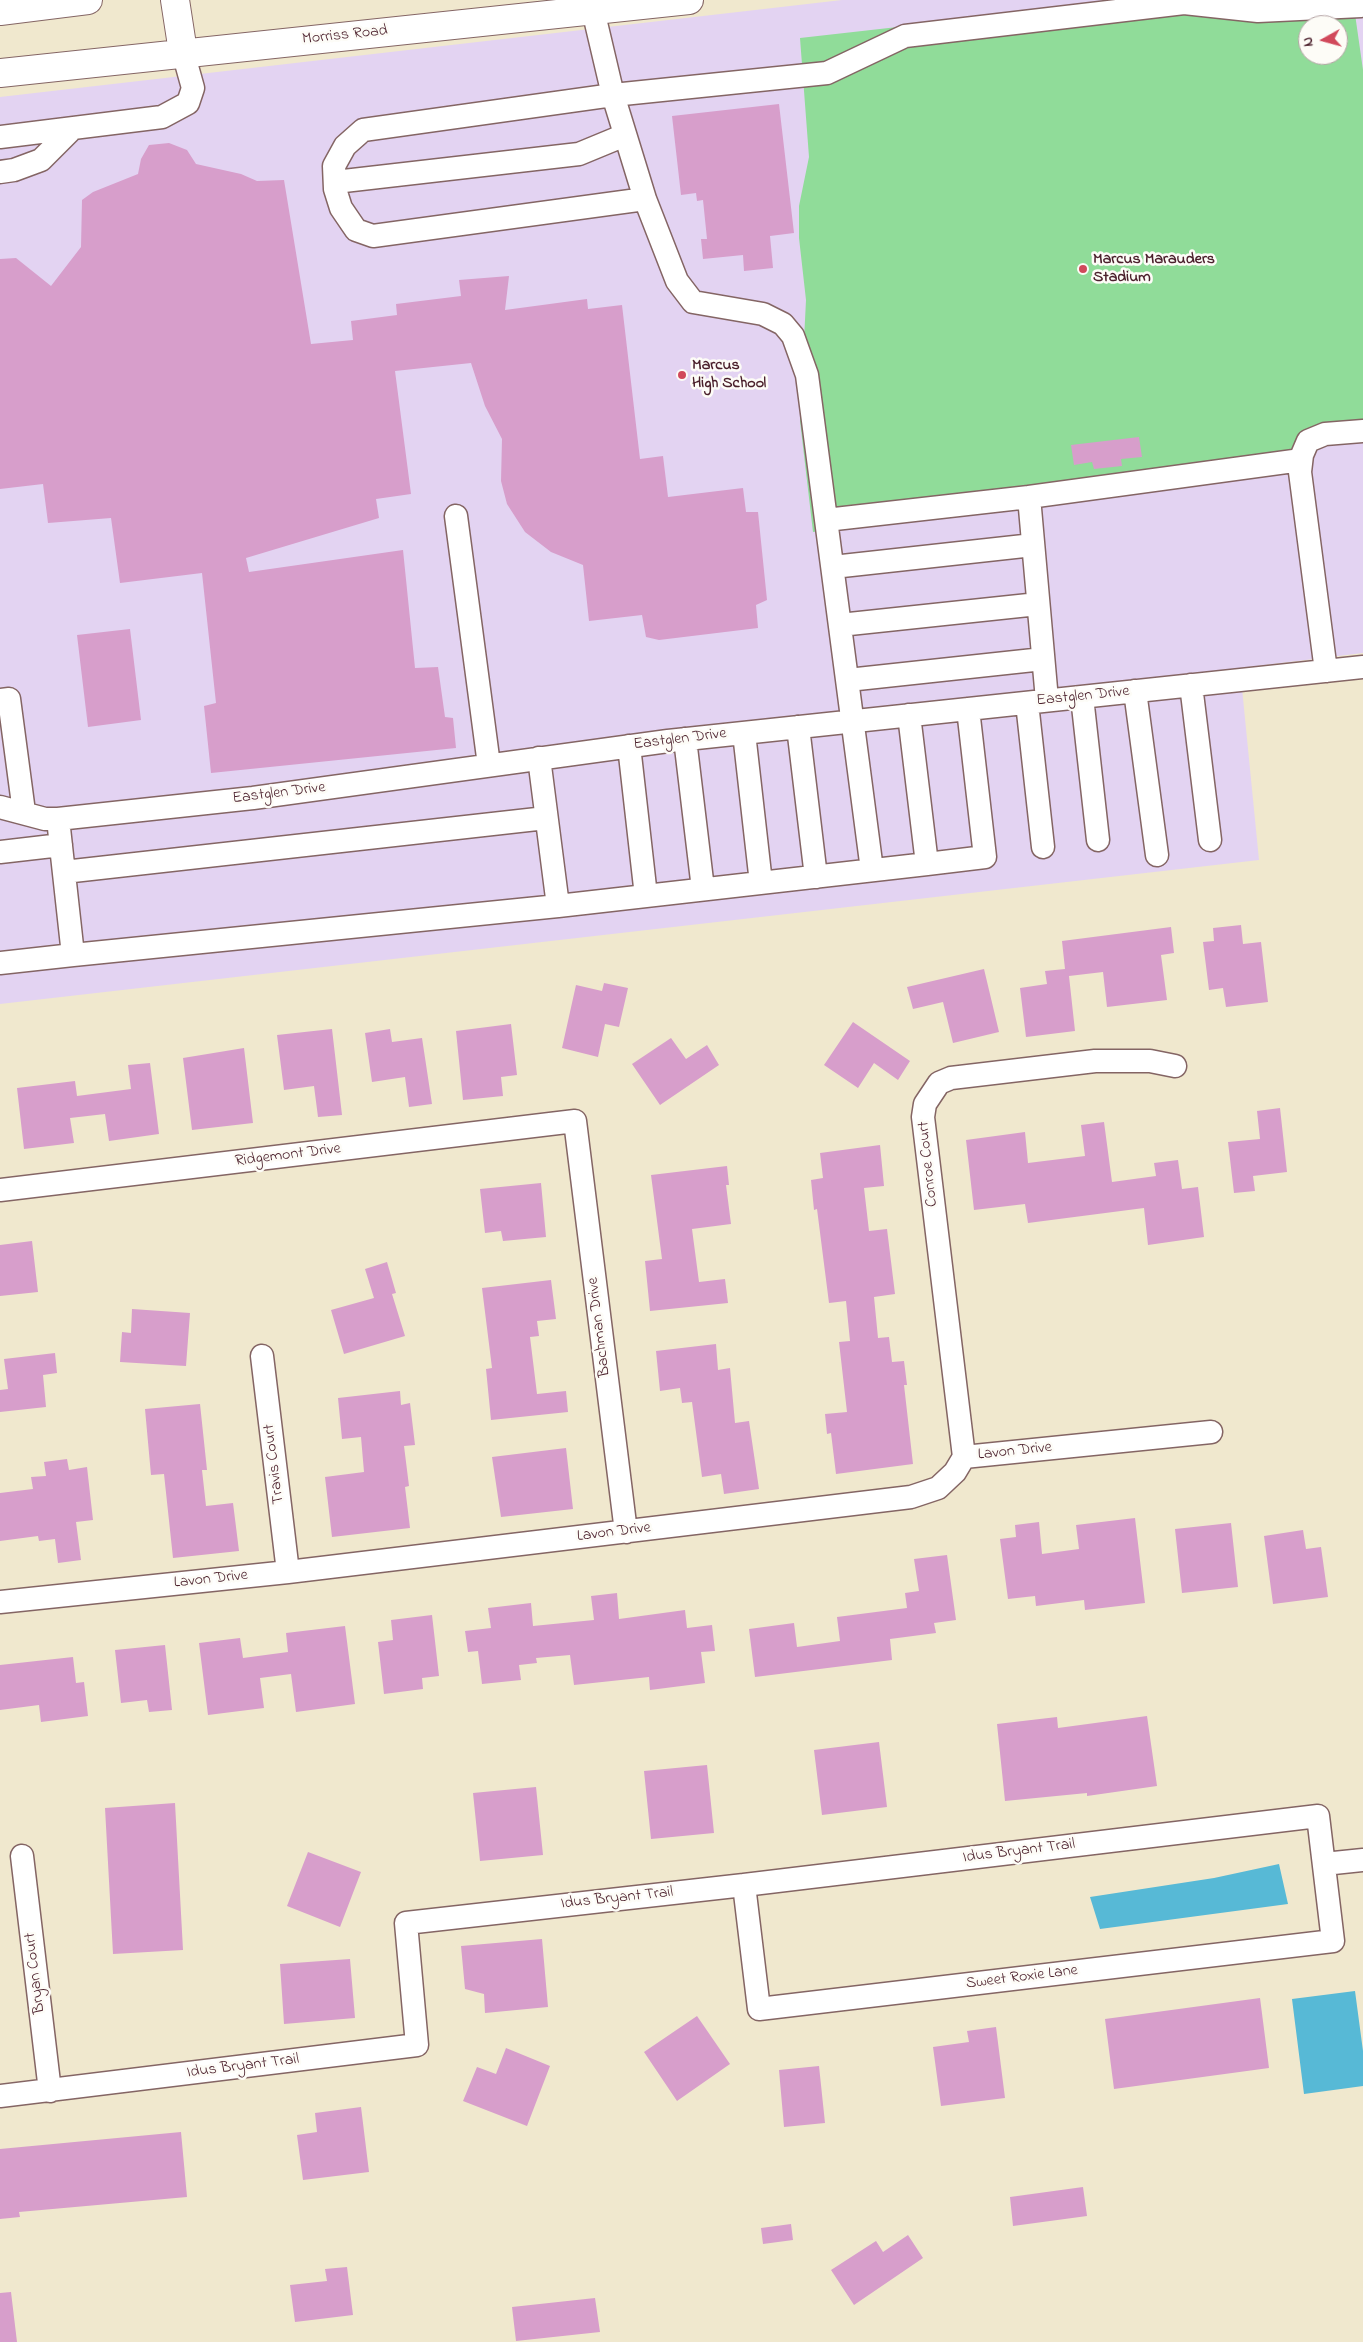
<!DOCTYPE html>
<style>
body{margin:0}
#map{position:relative;width:1363px;height:2342px;overflow:hidden;background:#f0e8ce;font-family:"Indie Flower",sans-serif}
canvas{display:block}
.north{position:absolute;left:1298px;top:15px;width:50px;height:50px;box-sizing:border-box;background:#fdfcf7;border:1px solid #b5a4a5;border-radius:50%;rotate:263deg;font-size:14px;font-weight:700;line-height:20px;text-align:center;color:#4a1f2b}
.north::after{content:'';display:block;margin:auto;width:18px;height:22px;background:#d1495b;clip-path:polygon(50% 0,100% 100%,50% 72%,0 100%)}
</style>
<div id="map">
<canvas width="1363" height="2342"></canvas>
<div class="north">N</div>
</div>
<script>
const context = document.querySelector('canvas').getContext('2d');
context.lineJoin = 'round';
function fill(path, color) { context.fillStyle = color; context.fill(path, 'evenodd'); }
const toPath = rows => new Path2D(rows.map(r => 'M' + r).join(''));
function stroke(path, color, width, dash) { context.strokeStyle = color; context.lineWidth = width; context.lineCap = dash ? 'butt' : 'round'; context.setLineDash(dash || []); context.stroke(path); }
function label(font, color, halo, rows, align = 'center') {
  context.font = font + ' "Indie Flower",sans-serif'; context.lineWidth = 5; context.setLineDash([]); context.textBaseline = 'middle'; context.strokeStyle = halo; context.fillStyle = color; for (const [text, x, y, turn = 0] of rows) {
    context.save(); context.translate(x, y); context.rotate((+turn || 0) * Math.PI / 180); context.textAlign = isNaN(turn) ? turn : align; if (halo) context.strokeText(text, 0, 0); context.fillText(text, 0, 0); context.restore();
  }
}
const built = toPath([
 [842,0,1363,0,1363,653,1240,668,1259,860,0,1004,0,97],
 [1308,25,1338,25,1338,55,1308,55]
]);
const green = toPath([
 [1137,0,1353,0,1363,70,1363,419,1272,476,813,532,800,421,806,300,799,238,799,206,809,157,800,38],
 [1308,25,1338,25,1338,55,1308,55]
]);
const water = toPath([
 [1279,1864,1288,1904,1100,1929,1090,1897,1214,1878],
 [1355,1991,1363,2051,1363,2086,1304,2094,1292,1999]
]);
const building = toPath([
 [779,104,794,233,770,236,773,268,744,271,743,255,703,259,701,239,707,239,703,200,697,201,696,193,681,195,672,116],
 [169,143,187,150,196,164,241,174,257,181,284,180,311,344,353,340,351,321,397,315,396,304,461,296,459,280,509,276,505,310,587,299,588,309,622,305,640,459,663,456,668,497,743,488,746,512,758,512,767,600,756,605,758,628,659,640,646,637,642,615,589,621,583,565,551,552,525,532,507,504,501,481,502,439,485,406,471,363,395,371,411,494,376,499,379,518,246,558,249,572,403,550,415,668,438,667,445,717,453,718,456,748,211,773,204,706,216,703,202,573,120,583,111,518,48,523,43,484,0,489,0,259,16,258,51,286,81,247,82,200,93,192,138,174,141,159,149,145],
 [1139,437,1142,457,1121,459,1122,466,1094,469,1092,462,1074,465,1071,445],
 [130,629,141,720,88,727,77,635],
 [1241,925,1243,944,1261,942,1268,1002,1226,1007,1223,988,1209,990,1203,942,1214,941,1213,928],
 [1171,927,1174,953,1161,955,1167,1000,1107,1007,1103,972,1069,976,1075,1031,1026,1037,1020,988,1047,984,1045,971,1065,969,1062,941],
 [984,969,999,1032,953,1043,943,1002,913,1009,907,987],
 [604,983,628,988,619,1027,605,1024,598,1057,562,1048,576,985,602,991],
 [853,1022,910,1061,898,1080,874,1063,858,1088,824,1065],
 [511,1024,517,1075,501,1077,503,1096,463,1100,456,1031],
 [332,1029,342,1115,318,1117,314,1086,284,1090,277,1035],
 [390,1029,392,1042,422,1038,432,1104,409,1107,405,1077,372,1082,365,1033],
 [671,1038,686,1059,707,1045,719,1065,660,1105,632,1064],
 [244,1048,253,1123,192,1130,183,1058],
 [150,1063,159,1134,109,1141,105,1114,70,1118,74,1143,24,1149,17,1088,75,1081,77,1096,131,1089,128,1065],
 [1280,1108,1287,1172,1253,1176,1255,1191,1234,1193,1228,1142,1260,1139,1257,1111],
 [1104,1122,1112,1182,1156,1176,1154,1163,1178,1160,1182,1189,1198,1187,1204,1237,1148,1245,1144,1208,1028,1223,1025,1204,974,1210,966,1140,1025,1132,1028,1163,1085,1156,1081,1125],
 [880,1145,884,1186,864,1188,869,1231,887,1229,895,1294,874,1297,878,1338,889,1337,892,1362,904,1361,907,1385,904,1385,913,1464,836,1474,831,1433,827,1434,825,1414,847,1412,839,1342,850,1341,846,1301,829,1303,817,1209,814,1210,811,1180,823,1178,820,1153],
 [727,1166,729,1185,726,1185,731,1224,692,1229,699,1282,725,1279,728,1303,650,1311,645,1261,662,1259,651,1175],
 [541,1183,546,1237,503,1241,501,1231,485,1233,480,1189],
 [32,1241,38,1292,0,1296,0,1245],
 [387,1262,396,1293,392,1294,405,1336,344,1354,331,1310,374,1298,365,1269],
 [551,1280,556,1319,537,1321,539,1336,530,1337,537,1394,566,1391,568,1412,491,1420,486,1369,492,1368,482,1288],
 [132,1309,190,1313,186,1366,120,1362,122,1332,131,1333],
 [716,1344,718,1370,730,1368,735,1423,749,1421,759,1489,724,1494,721,1474,702,1477,692,1402,682,1403,680,1388,660,1391,656,1351],
 [55,1353,57,1373,43,1375,46,1407,0,1412,0,1390,8,1389,4,1359],
 [400,1391,401,1405,410,1403,415,1445,404,1446,409,1486,405,1487,410,1528,332,1537,325,1477,364,1472,361,1437,342,1439,338,1398],
 [200,1404,207,1470,202,1470,206,1506,233,1503,239,1551,173,1558,164,1474,151,1475,145,1409],
 [566,1448,573,1509,501,1517,492,1457],
 [67,1459,69,1470,87,1467,93,1520,76,1522,81,1560,58,1563,55,1539,39,1541,38,1536,0,1541,0,1493,33,1489,31,1477,46,1476,44,1462],
 [1135,1518,1145,1603,1085,1610,1084,1600,1036,1606,1035,1596,1008,1599,1000,1539,1016,1537,1015,1525,1039,1522,1042,1554,1079,1549,1076,1525],
 [1231,1523,1238,1587,1182,1593,1175,1529],
 [1303,1530,1306,1549,1321,1547,1328,1597,1273,1604,1264,1536],
 [947,1555,956,1620,934,1623,936,1633,890,1639,892,1660,755,1677,749,1629,794,1623,797,1647,840,1641,837,1617,907,1608,905,1593,919,1591,914,1559],
 [617,1593,619,1619,685,1610,687,1628,712,1625,715,1651,701,1652,705,1683,650,1690,649,1677,574,1685,570,1655,536,1658,537,1663,519,1665,521,1680,482,1684,478,1651,468,1652,465,1631,491,1628,488,1608,531,1603,533,1626,594,1620,591,1596],
 [432,1615,439,1676,422,1678,423,1689,384,1694,378,1642,393,1640,391,1620],
 [345,1626,355,1704,296,1712,291,1674,260,1678,264,1708,208,1715,199,1643,240,1638,243,1658,288,1652,286,1633],
 [165,1645,172,1710,149,1712,147,1700,121,1703,115,1650],
 [73,1657,76,1683,84,1682,88,1716,41,1722,39,1705,0,1710,0,1665],
 [1147,1716,1157,1786,1087,1796,1087,1793,1005,1801,997,1724,1057,1717,1058,1728],
 [879,1742,887,1807,822,1815,814,1750],
 [707,1765,714,1833,651,1839,644,1771],
 [536,1787,543,1855,480,1861,473,1793],
 [175,1803,183,1950,113,1954,105,1808],
 [308,1852,361,1872,340,1927,287,1906],
 [542,1939,548,2007,485,2013,484,1994,465,1989,461,1946],
 [350,1959,355,2018,284,2024,280,1964],
 [1260,1998,1269,2068,1114,2089,1105,2019],
 [697,2016,730,2064,677,2101,644,2052],
 [996,2027,1005,2098,941,2106,933,2047,969,2042,967,2031],
 [506,2048,550,2066,527,2126,463,2101,477,2067,496,2074],
 [819,2066,825,2123,784,2127,779,2070],
 [361,2107,369,2172,303,2180,297,2135,317,2132,315,2113],
 [181,2132,187,2197,19,2212,20,2217,0,2219,0,2149],
 [1083,2187,1087,2216,1013,2226,1010,2197],
 [791,2224,793,2240,763,2244,761,2228],
 [908,2235,923,2258,854,2305,831,2270,876,2241,883,2252],
 [347,2267,353,2315,295,2322,290,2285,327,2281,325,2269],
 [11,2292,17,2342,0,2342,0,2293],
 [595,2298,600,2332,516,2341,512,2307]
]);
const minor = toPath([
 [593,10,613,95,645,199,677,281,693,302,763,314,783,324,793,336,807,375,872,870],
 [0,137,162,117,188,103,193,88,183,52],
 [0,172,14,170,41,160,72,129],
 [335,182,579,154,625,135],
 [645,199,373,236,356,230,341,208,335,189,334,166,345,146,363,130,613,95,827,73,905,36,1184,3,1258,11,1361,6],
 [456,516,489,765],
 [826,520,1029,497],
 [833,567,1033,545],
 [840,625,1038,604],
 [1326,671,1300,472,1302,455,1308,441,1325,434,1363,431],
 [848,680,1043,659],
 [1191,685,1210,840],
 [1135,691,1157,855],
 [1082,697,1098,840],
 [0,700,9,699,24,812],
 [1047,700,1029,497,1301,460],
 [1027,703,1043,847],
 [909,715,927,864],
 [798,727,816,877],
 [744,733,761,883],
 [685,739,703,889],
 [629,746,646,896],
 [539,758,558,906,927,864,985,857,968,709],
 [0,807,45,819,58,819,253,798,668,741,1363,667],
 [0,852,61,845],
 [64,872,546,818],
 [73,955,558,906],
 [0,963,73,955,58,819],
 [0,1190,575,1121,626,1532],
 [262,1356,288,1572],
 [964,1457,923,1117,925,1104,939,1083,951,1078,1095,1061,1150,1061,1175,1066],
 [0,1602,288,1572,911,1497,938,1488,955,1472,964,1457,1211,1432],
 [22,1856,50,2091],
 [1324,1864,1363,1860],
 [0,2096,417,2045,406,1923,744,1885,1318,1816,1333,1941,759,2009,744,1885]
]);
const major = toPath([
 [175,0,183,52],
 [0,11,88,0],
 [0,73,689,0]
]);
const markers = [
 [1083,269,5,"#d1495b"],
 [682,375,5,"#d1495b"]
];
const streetNames = [
 ["Morriss Road",345,36,-6],
 ["Eastglen Drive",1083,697,-6],
 ["Eastglen Drive",680,740,-7],
 ["Eastglen Drive",279,794,-7],
 ["Ridgemont Drive",288,1156,-7],
 ["Conroe Court",929,1164,-96],
 ["Bachman Drive",600,1327,-97],
 ["Lavon Drive",1015,1452,-6],
 ["Travis Court",275,1464,-97],
 ["Lavon Drive",614,1533,-7],
 ["Lavon Drive",211,1580,-6],
 ["Idus Bryant Trail",1019,1852,-7],
 ["Idus Bryant Trail",617,1899,-6],
 ["Bryan Court",36,1973,-97],
 ["Sweet Roxie Lane",1022,1978,-7],
 ["Idus Bryant Trail",243,2067,-7]
];
const poiNames = [
 ["Marcus Marauders",1093,260],
 ["Stadium",1093,278],
 ["Marcus",692,366],
 ["High School",692,384]
];
fill(built, '#e3d3f2');
fill(green, '#90dc99');
fill(water, '#57b9d6');
fill(building, '#d79ecb');
stroke(minor, '#846564', 25);
stroke(major, '#846564', 30);
stroke(minor, '#fff', 22);
stroke(major, '#fff', 28);
for (const [x, y, r, color] of markers) { const dot = new Path2D(); dot.arc(x, y, r, 0, 2 * Math.PI); context.fillStyle = color; context.fill(dot); stroke(dot, '#fdfcf7', 2); }
label('16px', '#4a1f2b', '#fdfcf7', streetNames);
label('bold 16px', '#4a1f2b', '#fdfcf7', poiNames, 'left');
</script>
